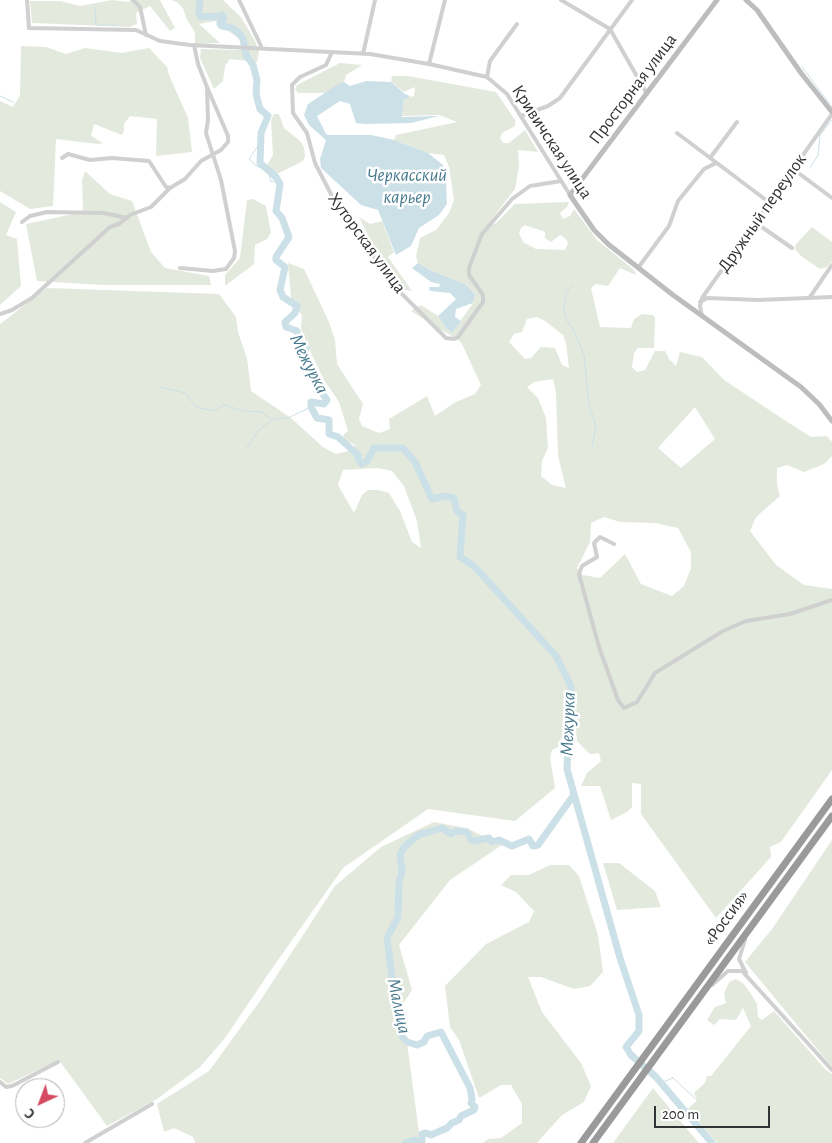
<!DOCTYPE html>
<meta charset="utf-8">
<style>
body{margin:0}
#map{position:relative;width:832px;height:1143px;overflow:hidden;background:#fff;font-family:"Alegreya Sans",sans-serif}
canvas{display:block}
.north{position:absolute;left:15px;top:1078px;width:50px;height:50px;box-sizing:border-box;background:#fff;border:1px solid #adadad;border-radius:50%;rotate:223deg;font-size:14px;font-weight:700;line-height:20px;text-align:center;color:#333}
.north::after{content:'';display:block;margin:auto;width:18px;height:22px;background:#d54a62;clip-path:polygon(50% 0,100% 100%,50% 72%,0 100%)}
.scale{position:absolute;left:654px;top:1106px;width:116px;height:22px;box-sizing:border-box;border:2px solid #333;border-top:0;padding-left:6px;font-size:15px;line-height:18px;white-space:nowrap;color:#333;-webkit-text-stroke:4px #fff;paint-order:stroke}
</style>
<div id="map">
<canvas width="832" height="1143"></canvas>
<div class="north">С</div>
<div class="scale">200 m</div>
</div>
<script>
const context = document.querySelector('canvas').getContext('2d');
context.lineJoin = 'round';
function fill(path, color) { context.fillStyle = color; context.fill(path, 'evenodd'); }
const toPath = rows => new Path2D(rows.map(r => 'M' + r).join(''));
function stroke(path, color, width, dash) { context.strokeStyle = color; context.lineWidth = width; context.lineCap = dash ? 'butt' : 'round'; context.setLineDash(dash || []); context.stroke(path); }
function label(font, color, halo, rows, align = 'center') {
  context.font = font + ' "Alegreya Sans",sans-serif'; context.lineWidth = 5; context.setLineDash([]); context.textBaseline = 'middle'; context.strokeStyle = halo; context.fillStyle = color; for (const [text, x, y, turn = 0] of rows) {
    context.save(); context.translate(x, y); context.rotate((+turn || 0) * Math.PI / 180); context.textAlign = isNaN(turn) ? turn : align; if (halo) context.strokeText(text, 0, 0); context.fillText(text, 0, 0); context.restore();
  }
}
const green = toPath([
 [112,0,129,2,130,0,160,0,175,28,170,31,150,6,136,13,137,24,130,27,32,23,30,1,60,1,80,6],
 [171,0,223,0,241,17,255,41,259,52,257,62,230,59,225,66,223,81,214,89,200,58,201,49,241,50,242,41,215,21,199,24,220,43,195,44,195,32,187,20,183,8,177,2],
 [21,46,46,47,66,54,85,48,122,53,149,48,167,67,169,75,188,118,192,152,156,156,157,119,130,116,124,124,124,131,122,135,94,124,91,136,103,143,98,144,56,139,53,206,30,209,0,191,0,101,13,107,20,95],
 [340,63,362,65,346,75,344,82,328,93,298,93,295,89,297,85],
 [392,76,408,76,496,92,515,120,515,126,502,133,500,138,503,143,509,143,525,130,538,152,518,150,519,166,515,189,491,220,495,224,515,204,569,202,567,207,560,213,563,219,570,216,574,209,597,240,634,270,636,275,620,268,608,286,596,284,591,288,600,327,631,328,634,319,642,314,653,315,655,318,654,348,638,348,634,353,632,367,637,372,645,370,655,351,665,351,669,359,676,366,680,352,702,357,724,380,789,423,811,437,827,436,832,442,832,456,824,464,804,472,787,465,777,468,777,485,780,496,756,517,750,531,776,565,804,585,832,589,832,770,781,842,770,847,771,857,716,918,641,814,641,784,632,783,632,807,627,812,611,820,600,786,581,786,587,773,601,761,599,753,590,754,577,741,574,706,558,747,552,750,550,758,555,788,515,821,428,809,343,868,271,970,225,1038,200,1067,157,1099,107,1126,59,1060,8,1084,0,1078,0,324,47,288,219,294,236,317,238,332,247,358,251,391,291,418,323,447,336,454,353,450,355,445,345,440,343,435,348,431,339,402,324,380,306,342,301,328,302,316,291,298,288,263,304,269,329,322,335,340,337,364,363,404,359,419,362,426,379,433,390,429,389,419,427,396,435,416,454,403,475,394,481,385,461,342,411,311,421,305,438,316,445,327,452,333,473,303,475,294,465,284,430,270,418,263,416,256,420,238,436,230,449,213,454,200,449,167,444,155,428,153,394,140,396,135,457,122,439,115,402,116,404,98,414,96,415,87,404,92,391,82],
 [525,225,545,232,545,238,551,242,560,235,565,238,568,243,565,250,536,249,523,242,519,233,521,228],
 [537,317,545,321,563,335,566,343,569,368,562,365,555,348,541,347,531,358,525,359,509,342,514,334,522,332,527,319],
 [553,379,556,393,558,456,566,488,552,485,541,476,542,461,548,448,546,418,538,398,527,387,534,382],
 [695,407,715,439,681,468,658,448],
 [378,468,392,471,404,486,417,521,421,548,412,542,400,511,389,493,378,490,368,490,362,495,354,513,338,485,343,470],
 [604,517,620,522,655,523,678,528,691,552,691,568,684,586,672,596,641,584,625,554,600,578,583,575,577,568,590,542,591,523],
 [274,114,279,114,284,128,300,141,304,147,305,156,303,161,275,175,267,165,273,155,271,120],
 [85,171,110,194,132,201,151,252,165,268,209,276,211,285,103,285,37,281,26,224,83,212,82,180],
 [253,199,266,206,271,233,267,239,255,245,254,264,225,286,225,275,240,258,247,200],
 [0,202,16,212,6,235,17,239,21,286,0,305],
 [359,217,370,224,382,221,394,252,388,257,412,291,404,290,380,259],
 [812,227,832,242,832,261,827,267,820,269,801,256,795,249,796,244],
 [434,822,466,828,502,845,450,880,399,945,412,990,402,1005,420,1140,415,1138,403,1143,195,1143,193,1137,174,1128,164,1132,157,1104,209,1071,260,1001,335,886,381,847],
 [832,840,832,1067,745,962,772,929],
 [603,863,619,863,655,891,661,907,617,910],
 [550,865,569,865,579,876,598,935,603,972,590,986,574,989,541,977,528,977,542,1012,581,1063,591,1086,584,1102,562,1115,537,1143,483,1143,488,1139,501,1138,522,1123,522,1104,511,1085,501,1085,479,1098,459,1040,450,1027,445,986,486,944,529,922,534,911,516,892,501,885,511,875,529,875],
 [736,979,744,984,751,994,757,1004,758,1017,762,1020,774,1011,826,1070,832,1074,832,1143,717,1143,688,1109,697,1100,694,1093,705,1083,707,1076,711,1076,751,1026,743,1008,736,1020,720,1019,714,1025,707,1020,715,1007,726,1003,724,994,729,982],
 [653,1088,692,1135,699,1143,613,1143]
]);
const water = toPath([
 [366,81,391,82,405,94,410,96,407,99,404,98,402,117,439,116,411,123,364,124,356,123,350,104,340,101,317,116,326,134,329,135,371,135,394,140,428,153,443,165,446,181,447,204,439,215,419,228,411,246,396,255,378,210,361,205,321,168,320,159,326,140,309,125,304,115,308,104,340,83,344,82,350,86],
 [418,263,430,270,465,284,475,294,473,303,456,309,455,317,461,321,452,333,445,327,438,316,456,299,450,293,430,291,429,287,439,287,440,284,431,282,412,268]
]);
const stream = toPath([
 [95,7,96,25,116,25],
 [802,67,832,107],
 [0,96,13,102],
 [262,140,249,159,258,167,264,168],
 [810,168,818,155,820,135,832,120],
 [268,170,271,182,278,180],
 [572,285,566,293,564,308,566,319,574,331,584,355,589,405,596,426,592,446],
 [161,387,185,393,196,407,213,411,224,405,244,411,263,412,264,415,273,419,288,418,311,407],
 [246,449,259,430,272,420],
 [672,1077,700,1103],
 [661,1083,673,1078]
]);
const river = toPath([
 [200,0,199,13,201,17,210,16,216,17,222,15,224,18,220,24,222,26,232,28,239,33,243,39,246,55,253,65,257,80,256,94,260,109,268,116,261,133,260,163,276,177,280,184,276,211,282,218,289,237,276,257,276,260,285,267,280,290,283,297,297,306,295,313,285,322,286,327,297,331,299,341,306,348,304,363,314,372,320,390,327,400,324,404,311,402,311,407,317,418,329,420,329,434,338,437,358,455,358,459,362,464,367,461,374,448,403,448,415,462,432,499,446,496,454,498,457,511,463,515,460,557,474,566,556,656,571,686,567,769,620,958,639,1015,639,1031,626,1047,631,1055,656,1077,712,1143],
 [405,1143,415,1140,417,1143],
 [419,1143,422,1141,422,1134,426,1133,431,1135,447,1128,452,1123,459,1120,461,1116,474,1110,475,1107,471,1103,472,1099,470,1088,441,1032,427,1036,424,1042,417,1045,407,1042,401,1035,401,1024,395,1007,399,993,392,977,387,938,398,917,399,882,402,872,400,855,404,847,418,835,442,828,451,834,456,831,467,832,471,840,474,841,489,838,492,842,499,840,512,846,529,839,533,846,538,845,573,796]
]);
const street = toPath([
 [27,0,29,28,136,30,160,41,190,45,370,54,429,64,487,77,507,94,570,195],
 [133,0,140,7,146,35],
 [239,0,262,48],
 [561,0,610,29,647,94],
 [332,52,326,65,300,77,292,85,293,113,307,133,315,163,333,198,349,214,373,255,398,290,446,338,454,339,458,337,483,302,483,295,469,275,469,268,482,234,512,199,530,186,561,181],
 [363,54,375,0],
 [429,64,445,0],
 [487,77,490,61,517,24],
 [521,116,548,106,560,98,632,0],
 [677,133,770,203],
 [62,158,68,154,90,160,112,158,149,161,166,187,170,188],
 [710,158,737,122],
 [793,169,832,198],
 [22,222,30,216,47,212,104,213,127,218],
 [756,223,792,248],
 [180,268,213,271,226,269,234,258,235,251,221,180,206,133,208,120,207,87,198,64,194,45],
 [638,268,669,226,678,201,704,169,716,163],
 [810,297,832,265],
 [700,302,707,298,759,300,832,297],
 [0,314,12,310,32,298,110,227,119,224,130,215,151,207,170,188,185,179,201,161,221,150,228,142,228,136,207,87],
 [702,316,700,306,702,298,832,114],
 [614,544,600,537,594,543,597,557,582,566,579,574,599,647,618,700,624,708,637,702,655,673,723,631,746,621,790,614,832,600],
 [745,940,739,959,746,973],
 [712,985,728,971,742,971,832,1070],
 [0,1082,6,1087,12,1086,58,1062],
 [85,1143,152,1104]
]);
const secondary = toPath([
 [717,0,570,195,594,230,608,244,673,295,801,387,819,404,832,421],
 [746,0,757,10,801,73,832,112]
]);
const highway = toPath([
 [581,1143,832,799],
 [593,1143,832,816]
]);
const streetNames = [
 ["Просторная улица",633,89,-53],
 ["Кривичская улица",552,142,57],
 ["Дружный переулок",762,213,-55],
 ["Хуторская улица",367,243,54],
 ["«Россия»",726,918,-54]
];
const waterNames = [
 ["Черкасский",407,175],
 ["карьер",407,197],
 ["Межурка",309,364,63],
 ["Межурка",568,724,-88],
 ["Малица",399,1006,78]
];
fill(green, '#e4e9dd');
fill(water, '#cce0e7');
stroke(stream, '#cce0e7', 1);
stroke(river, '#cce0e7', 7);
stroke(street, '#d0d0d0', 4);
stroke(secondary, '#bdbdbd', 5);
stroke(highway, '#9a9a9a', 7);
label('18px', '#333', '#fff', streetNames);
label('italic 19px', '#487a8e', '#fff', waterNames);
</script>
